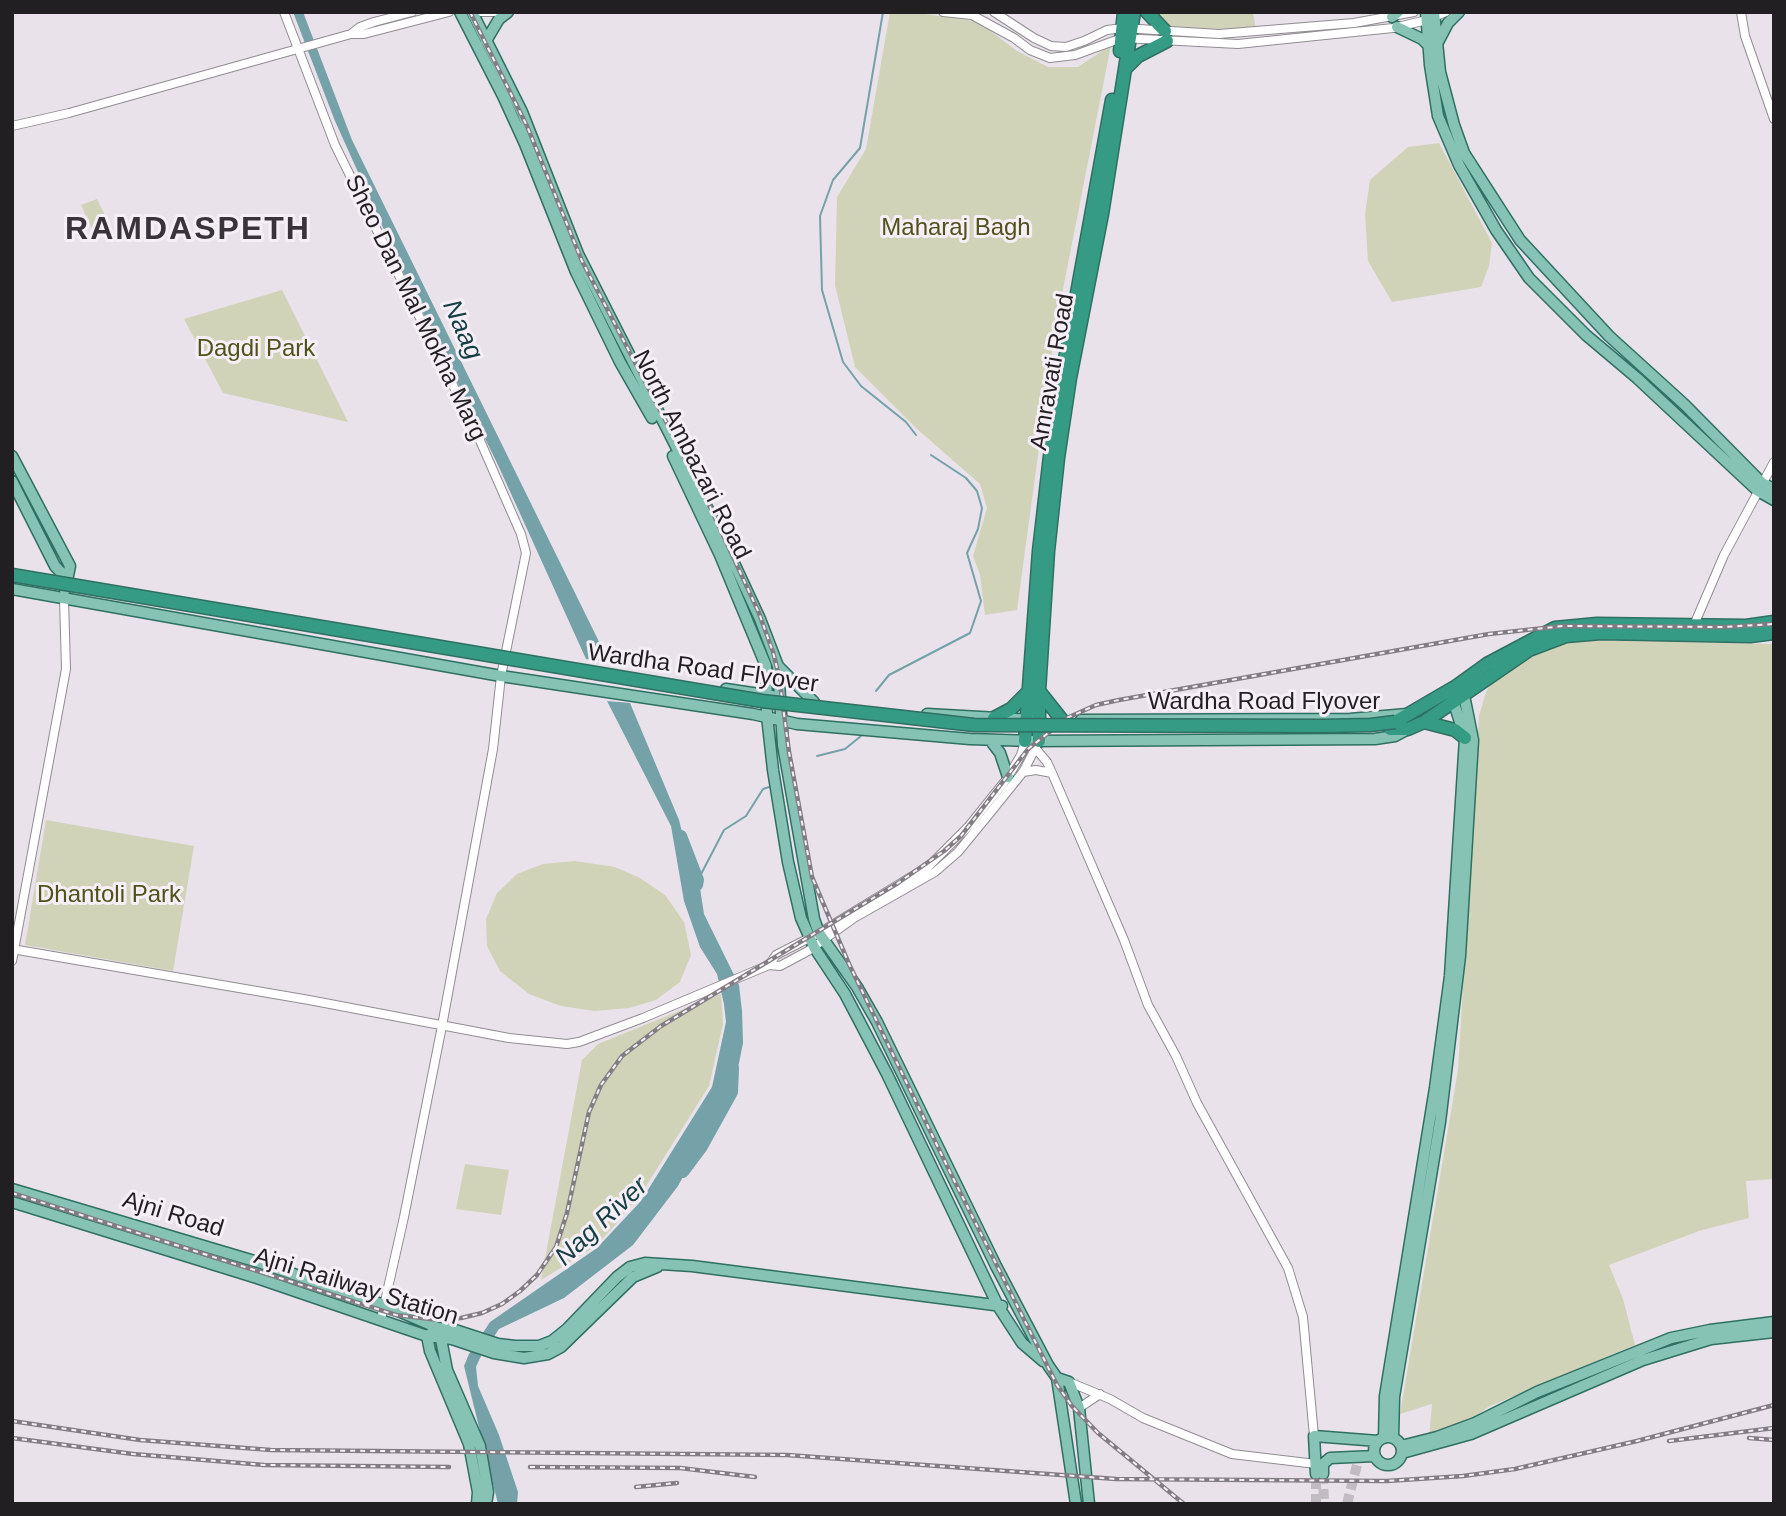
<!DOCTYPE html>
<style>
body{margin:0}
#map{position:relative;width:1786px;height:1516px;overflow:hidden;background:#e9e2ea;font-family:Arial,sans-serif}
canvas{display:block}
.frame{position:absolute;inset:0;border:14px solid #221f22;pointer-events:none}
</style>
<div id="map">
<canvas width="1786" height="1516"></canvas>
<div class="frame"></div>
</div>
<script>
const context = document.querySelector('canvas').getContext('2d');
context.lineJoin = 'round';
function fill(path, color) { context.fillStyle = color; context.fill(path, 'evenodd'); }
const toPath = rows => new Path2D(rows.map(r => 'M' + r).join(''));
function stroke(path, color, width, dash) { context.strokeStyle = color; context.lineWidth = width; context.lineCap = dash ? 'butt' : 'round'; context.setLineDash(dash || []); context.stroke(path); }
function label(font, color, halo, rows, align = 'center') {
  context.font = font + ' Arial,sans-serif'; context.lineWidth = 6; context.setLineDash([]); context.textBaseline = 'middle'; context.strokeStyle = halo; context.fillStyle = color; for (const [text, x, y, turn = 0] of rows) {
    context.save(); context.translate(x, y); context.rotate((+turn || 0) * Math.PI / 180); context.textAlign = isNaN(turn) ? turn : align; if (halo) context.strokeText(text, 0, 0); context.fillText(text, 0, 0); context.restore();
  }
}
const green = toPath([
 [890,12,910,12,977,21,1017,51,1048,67,1078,67,1111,45,1055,330,1017,610,985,615,980,575,973,556,987,508,980,484,917,429,855,367,835,285,837,197,866,149],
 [1150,12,1253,12,1256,31,1225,33,1179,29,1160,21],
 [1439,143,1492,243,1489,266,1481,287,1392,302,1368,261,1365,214,1370,180,1408,147],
 [97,199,112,229,95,236,81,205],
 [282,290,348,422,223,393,184,319],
 [1574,640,1774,644,1774,1179,1746,1181,1749,1218,1699,1231,1609,1265,1623,1299,1635,1345,1488,1407,1462,1426,1429,1438,1432,1404,1400,1414,1458,1070,1479,716,1486,692,1500,669,1540,646],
 [46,820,194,846,173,971,25,945],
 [575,861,615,867,640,878,665,895,684,922,691,955,680,982,656,1000,629,1008,594,1011,561,1006,529,994,500,971,487,946,486,919,497,893,517,874,543,864],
 [721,994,723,1024,709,1086,643,1191,615,1225,596,1246,541,1280,582,1060,598,1044],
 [465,1164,509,1170,501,1215,456,1209]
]);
const water = toPath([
 [293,12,303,12,352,140,609,662,586,659,498,465,403,272,335,121],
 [607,701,630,703,679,820,688,856,699,882,704,914,739,985,742,1011,743,1043,736,1078,678,1186,633,1245,564,1298,499,1329,480,1358,476,1367,478,1386,499,1435,518,1492,517,1504,498,1504,464,1366,469,1354,490,1322,597,1248,641,1201,712,1087,726,1022,724,1004,717,974,700,947,684,901,671,826]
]);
const stream = toPath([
 [883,12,860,148,833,180,820,216,822,290,843,362,861,386,906,422,916,435],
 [876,691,889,675,970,633,981,601,967,553,978,529,982,508,977,491,966,478,931,455],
 [817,756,845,749,861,736],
 [698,880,724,830,746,816,763,789,772,786]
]);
const river = toPath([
 [681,836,698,880,697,885],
 [683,1172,701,1148,732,1092,733,1068]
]);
const majorTunnel = toPath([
 [1323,1474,1324,1504],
 [1316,1504,1316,1474],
 [1347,1504,1359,1457]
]);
const minor = toPath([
 [284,12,335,145,478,436,521,534,526,553,501,676,493,749,442,1026,404,1217,381,1319],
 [481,12,495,12],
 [943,12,972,15,1014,38,1030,50,1050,58,1075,55,1122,38,1238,44,1393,28,1427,20,1446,12],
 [994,12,1034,38,1051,46,1066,47,1084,41,1107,30,1123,28,1219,34,1354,23,1414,12],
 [1741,12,1745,36,1774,119],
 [351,34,360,27,374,22,412,12],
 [12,126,69,113,351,34,364,34,449,12],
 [1694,625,1724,555,1774,462],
 [1036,749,1047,762,1052,773,1124,940,1148,1005,1176,1056,1197,1103,1288,1268,1303,1317,1314,1436],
 [1023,772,1036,770,1052,773],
 [12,949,309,1000,509,1038,567,1044,579,1042,643,1018,769,965,776,955,819,933,929,866,969,826,1006,780,1021,755,1025,741],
 [12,961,66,669,64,599],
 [769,965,780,966,808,951,854,918,935,872,958,852,990,813,1023,772,1036,747],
 [1069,1382,1110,1399,1143,1418,1232,1454,1316,1464],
 [1079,1408,1100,1394]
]);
const major = toPath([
 [460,12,503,96,525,144,576,272,620,362,652,418],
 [472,12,522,112,578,254,720,533,760,619,778,666,783,745,814,919,819,933,857,987,877,1022,996,1266,1048,1365,1057,1378,1069,1382,1079,1408,1089,1504],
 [1426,12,1430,65,1438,116,1459,165,1496,230,1529,278,1586,335,1637,378,1758,491,1774,500],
 [1434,12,1440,72,1454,125,1464,153,1520,240,1609,336,1685,405,1762,483,1774,489],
 [1392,17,1398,12],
 [1397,27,1422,39,1429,46],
 [486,41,499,19,508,12],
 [1437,44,1448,23,1459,12],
 [12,456,70,566,65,590],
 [673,456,720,555,766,666,767,716,773,770,788,862,801,918,814,947,845,994,887,1074,998,1306,1022,1343,1043,1361],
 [12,481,55,566,67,579],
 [12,589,501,676,753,714,797,724,970,739,1033,741,1375,739,1395,736,1408,729],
 [778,666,814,702],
 [726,689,772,696],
 [927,714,1034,720],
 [1081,720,1350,719,1407,714],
 [990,740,1000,753,1008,777],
 [12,1189,261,1263,384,1305,438,1328,455,1330,498,1344,515,1346,539,1346,552,1341,567,1329,617,1277,630,1267,645,1263,692,1266,1002,1306],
 [12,1202,257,1278,427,1336,452,1339,494,1353,524,1358,548,1354,561,1347,633,1277,657,1267],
 [430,1334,427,1336,430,1351,469,1444,478,1492,477,1504],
 [440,1334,447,1370,480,1446,488,1492,486,1504],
 [1057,1378,1076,1504],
 '1374 1451a14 14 0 1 1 28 0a14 14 0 1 1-28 0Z',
 [1384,1438,1385,1396,1435,1088,1450,976,1465,738,1454,703,1455,693],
 [1393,1438,1394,1397,1440,1122,1460,956,1473,740,1466,705,1464,696,1460,691],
 [1401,1446,1437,1437,1475,1423,1537,1392,1671,1338,1710,1330,1774,1322],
 [1402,1453,1471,1434,1643,1360,1711,1339,1774,1332],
 [1316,1474,1314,1436,1378,1441],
 [1323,1474,1323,1464,1330,1458,1375,1456]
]);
const highway = toPath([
 [1147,12,1165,31],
 [1120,51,1124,12],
 [1125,69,1138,56,1167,41],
 [1039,691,1062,720],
 [994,718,1011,709,1029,691],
 [1395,722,1455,687,1487,664,1555,628,1597,624,1746,626,1774,622],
 [1424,722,1455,730,1465,738],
 [1390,729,1408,729,1424,722,1529,650,1566,636,1601,633,1750,636,1774,633],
 [1025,741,1039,551,1050,456,1062,376,1112,100],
 [1039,741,1039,691,1048,551,1058,458,1070,378,1102,214,1134,12]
]);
const rail = toPath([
 [470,12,527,126,582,261,706,498,759,613,773,652,779,676,789,752,812,877,849,964,951,1174,1057,1385,1072,1406,1098,1433,1184,1504],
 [12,1193,396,1315,439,1320,461,1318,482,1313,502,1304,520,1291,537,1275,556,1247,567,1213,589,1112,601,1085,622,1056,661,1026,898,883,944,851,961,836,978,814,1028,749,1067,718,1096,705,1119,700,1489,634,1563,626,1723,627,1774,624],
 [12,1421,140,1440,271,1450,787,1455,1116,1479,1387,1481,1463,1476,1515,1469,1637,1441,1774,1405],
 [12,1438,133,1454,264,1465,449,1467],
 [1749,1438,1774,1440],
 [1669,1441,1774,1428],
 [530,1467,680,1468,755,1477],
 [636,1487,677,1483]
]);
const highwayBridge = toPath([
 [12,575,762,701,974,725,1322,726,1371,725,1395,722]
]);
const parkNames = [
 ["Maharaj Bagh",956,228],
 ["Dagdi Park",256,349],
 ["Dhantoli Park",109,895]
];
const streetNames = [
 ["Sheo Dan Mal Mokha Marg",415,308,64],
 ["Amravati Road",1053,372,-80],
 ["North Ambazari Road",691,455,63],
 ["Wardha Road Flyover",703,669,8],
 ["Wardha Road Flyover",1264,702],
 ["Ajni Road",173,1215,17],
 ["Ajni Railway Station",356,1287,17]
];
const waterNames = [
 ["Naag",462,330,66],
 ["Nag River",602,1222,-43]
];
const districtNames = [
 ["RAMDASPETH",188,230]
];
fill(green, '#d1d3b9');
fill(water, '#75a1a8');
stroke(stream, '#75a1a8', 2);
stroke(river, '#75a1a8', 12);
stroke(majorTunnel, '#c1bbc2', 10, [10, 5]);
stroke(minor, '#928c93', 10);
stroke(major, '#2f7062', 13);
stroke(highway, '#2f7062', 15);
stroke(minor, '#fff', 8);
stroke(major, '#86c3b5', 10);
stroke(highway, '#369b84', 12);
stroke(rail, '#827d83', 4.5);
stroke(rail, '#f6eff7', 2, [5]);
stroke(highwayBridge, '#2f7062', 15, []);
stroke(highwayBridge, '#369b84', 12);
label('24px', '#505219', '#f6eff7', parkNames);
label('24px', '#221f22', '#f6eff7', streetNames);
label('italic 26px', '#164046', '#f6eff7', waterNames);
context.letterSpacing = '2px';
label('bold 32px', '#39343a', '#f6eff7', districtNames);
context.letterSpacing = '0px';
</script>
